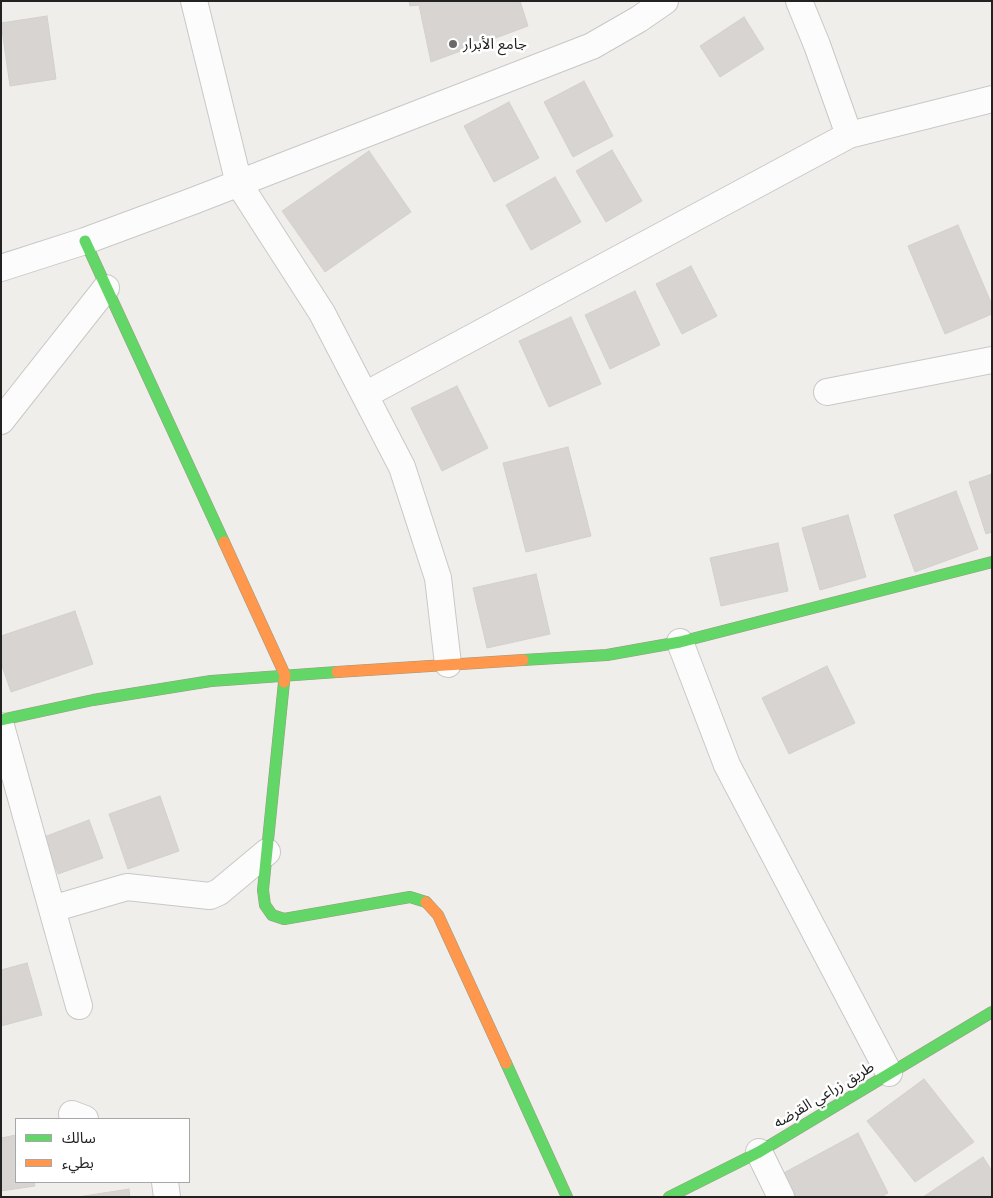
<!DOCTYPE html>
<meta charset="utf-8">
<style>
body{margin:0}
#map{position:relative;width:993px;height:1198px;overflow:hidden;background:#f0eeeb;font-family:Raleway,"Noto Sans Arabic",sans-serif}
canvas{display:block}
.frame{position:absolute;inset:0;border:2px solid #222;pointer-events:none}
.legend{position:absolute;left:15px;top:1118px;width:175px;height:65px;box-sizing:border-box;background:#fff;border:1px solid #a7a7a7;margin:0;padding:6px 9px;list-style:none;font-size:15px;color:#222}
.legend li{display:flex;align-items:center;gap:10px;height:25px}
.legend b{width:25px;border:1px solid #a7a7a7}
</style>
<div id="map">
<canvas width="993" height="1198"></canvas>
<div class="frame"></div>
<ul class="legend">
<li><b style="height:6px;background:#63d668"></b>سالك</li>
<li><b style="height:6px;background:#ff974d"></b>بطيء</li>
</ul>
</div>
<script>
const context = document.querySelector('canvas').getContext('2d');
context.lineJoin = 'round';
function fill(path, color) { context.fillStyle = color; context.fill(path, 'evenodd'); }
const toPath = rows => new Path2D(rows.map(r => 'M' + r).join(''));
function stroke(path, color, width, dash) { context.strokeStyle = color; context.lineWidth = width; context.lineCap = dash ? 'butt' : 'round'; context.setLineDash(dash || []); context.stroke(path); }
function label(font, color, halo, rows, align = 'center') {
  context.font = font + ' Raleway,"Noto Sans Arabic",sans-serif'; context.lineWidth = 5; context.setLineDash([]); context.textBaseline = 'middle'; context.strokeStyle = halo; context.fillStyle = color; for (const [text, x, y, turn = 0] of rows) {
    context.save(); context.translate(x, y); context.rotate((+turn || 0) * Math.PI / 180); context.textAlign = isNaN(turn) ? turn : align; if (halo) context.strokeText(text, 0, 0); context.fillText(text, 0, 0); context.restore();
  }
}
const building = toPath([
 [409,1,520,1,528,26,431,62,419,5,410,6,409,1],
 [47,16,56,79,10,86,1,23,47,16],
 [744,17,764,49,720,77,700,46,744,17],
 [584,81,613,136,573,157,544,102,584,81],
 [509,102,539,158,494,182,464,126,509,102],
 [612,150,642,201,606,222,576,171,612,150],
 [369,151,411,212,325,272,282,211,369,151],
 [555,177,581,222,531,250,506,205,555,177],
 [958,225,992,305,992,314,945,334,908,246,958,225],
 [691,266,717,316,682,334,656,284,691,266],
 [635,291,660,345,610,369,585,315,635,291],
 [571,317,601,384,549,407,519,341,571,317],
 [457,386,488,448,442,471,411,408,457,386],
 [568,447,591,536,526,552,503,463,568,447],
 [992,474,992,532,986,534,969,482,992,474],
 [956,491,978,549,915,572,894,515,956,491],
 [848,515,866,577,820,590,802,528,848,515],
 [778,543,788,591,721,606,710,558,778,543],
 [536,574,550,634,487,648,473,588,536,574],
 [75,611,93,664,11,692,1,663,1,636,75,611],
 [827,666,855,723,789,754,762,698,827,666],
 [160,796,179,851,128,869,109,814,160,796],
 [89,820,103,858,58,874,44,837,89,820],
 [27,963,42,1015,1,1026,1,970,27,963],
 [924,1079,974,1142,915,1182,867,1121,924,1079],
 [858,1133,888,1193,881,1197,790,1197,778,1176,858,1133],
 [16,1135,16,1182,34,1182,35,1186,1,1191,1,1138,16,1135],
 [983,1157,992,1171,992,1197,923,1197,983,1157],
 [129,1189,130,1197,78,1197,129,1189]
]);
const street = toPath([
 [194,1,239,184,322,313,402,467,438,578,448,664],
 [799,1,817,45,849,135],
 [1,268,85,241,193,201,592,46,639,19,665,1],
 [827,392,992,360],
 [365,395,849,135,992,99],
 [1,421,106,288],
 [680,642,727,765,889,1073],
 [1,726,79,1006],
 [52,909,127,887,210,896,219,892,267,852],
 [72,1114,85,1119],
 [759,1152,781,1197],
 [165,1182,167,1197]
]);
const fast = toPath([
 [85,241,224,542],
 [523,660,607,655,680,642,992,562],
 [284,682,263,890,265,905,272,915,284,919,410,897,426,902],
 [1,720,93,700,211,681,337,672],
 [506,1063,567,1197],
 [669,1197,759,1152,992,1012]
]);
const slow = toPath([
 [224,542,285,675,284,682],
 [337,672,523,660],
 [426,902,438,915,506,1063]
]);
const markers = [
 [453,44,5,"#6a6968"]
];
const poiNames = [
 ["جامع الأبرار",463,44]
];
const streetNames = [
 ["طريق زراعي القرضه",824,1095,-31]
];
fill(building, '#d7d4d2');
stroke(building, '#d3d0cc', 1);
stroke(street, '#c9c8c7', 28);
stroke(fast, '#999a82', 12);
stroke(slow, '#999a82', 12);
stroke(street, '#fdfcfc', 26);
stroke(fast, '#63d668', 11);
stroke(slow, '#ff974d', 11);
for (const [x, y, r, color] of markers) { const dot = new Path2D(); dot.arc(x, y, r, 0, 2 * Math.PI); context.fillStyle = color; context.fill(dot); stroke(dot, '#fff', 2); }
label('15px', '#222', '#fff', poiNames, 'left');
label('15px', '#222', '#fff', streetNames);
</script>
